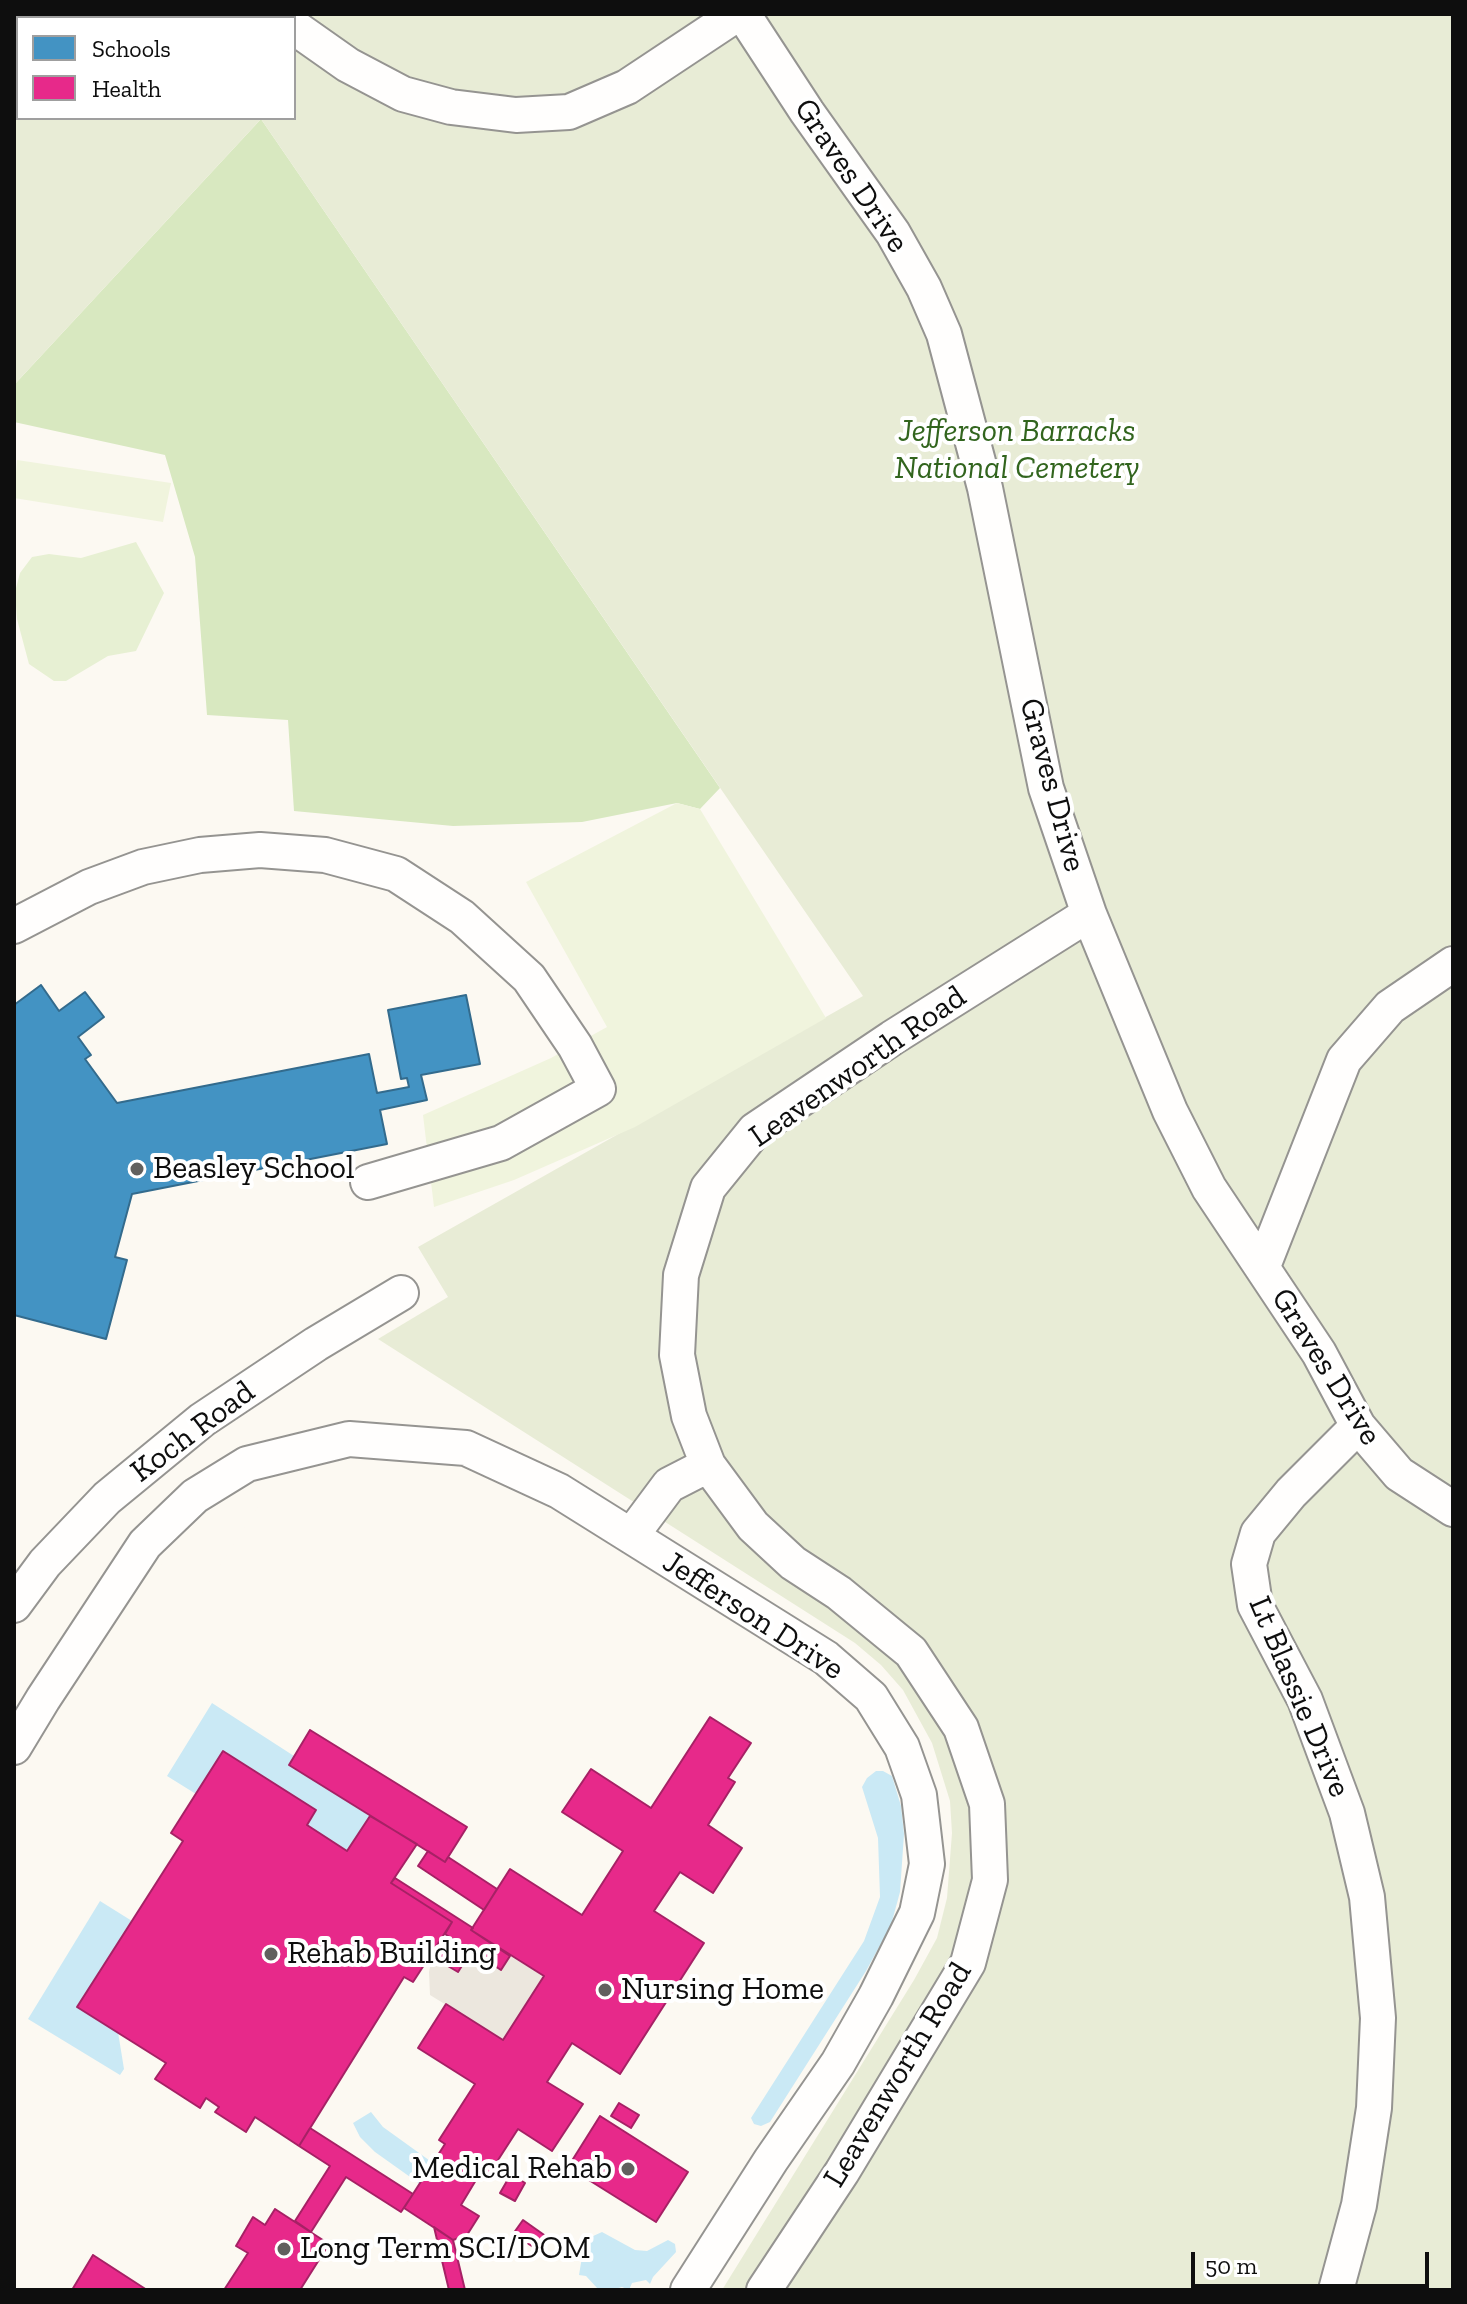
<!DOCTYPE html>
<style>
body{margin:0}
#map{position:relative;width:1467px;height:2304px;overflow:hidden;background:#fcf9f2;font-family:"Zilla Slab",serif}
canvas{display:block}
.frame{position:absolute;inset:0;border:16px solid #0e0e0e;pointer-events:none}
.legend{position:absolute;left:16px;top:16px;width:280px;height:104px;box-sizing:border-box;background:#fff;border:2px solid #9f9f9f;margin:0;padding:10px 14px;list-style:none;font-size:24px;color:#0e0e0e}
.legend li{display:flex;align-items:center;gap:16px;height:40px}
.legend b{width:40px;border:2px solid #9f9f9f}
.scale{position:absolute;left:1191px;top:2252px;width:238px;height:36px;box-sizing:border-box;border:4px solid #0e0e0e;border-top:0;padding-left:10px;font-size:24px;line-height:28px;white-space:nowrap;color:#0e0e0e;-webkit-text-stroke:6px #fff;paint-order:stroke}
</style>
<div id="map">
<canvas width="1467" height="2304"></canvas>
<div class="frame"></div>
<ul class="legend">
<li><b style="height:22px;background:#4393c3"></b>Schools</li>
<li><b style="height:22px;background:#e7298a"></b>Health</li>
</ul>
<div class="scale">50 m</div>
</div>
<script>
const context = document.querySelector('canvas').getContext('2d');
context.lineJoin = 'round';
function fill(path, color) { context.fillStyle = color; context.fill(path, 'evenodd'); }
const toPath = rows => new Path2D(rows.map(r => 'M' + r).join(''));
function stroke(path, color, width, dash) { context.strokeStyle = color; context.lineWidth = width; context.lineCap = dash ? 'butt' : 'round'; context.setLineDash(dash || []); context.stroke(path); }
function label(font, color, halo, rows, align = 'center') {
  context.font = font + ' "Zilla Slab",serif'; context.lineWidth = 8; context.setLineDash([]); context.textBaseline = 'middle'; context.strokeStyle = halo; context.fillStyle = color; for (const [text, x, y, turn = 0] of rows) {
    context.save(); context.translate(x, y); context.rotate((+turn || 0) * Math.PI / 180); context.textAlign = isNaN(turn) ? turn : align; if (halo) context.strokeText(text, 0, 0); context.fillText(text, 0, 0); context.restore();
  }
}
const green = toPath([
 [136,542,164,593,136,651,108,656,66,681,54,681,29,664,17,619,15,592,20,573,32,557,49,554,81,558]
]);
const forest = toPath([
 [261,119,720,788,700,809,677,803,582,822,453,826,294,811,288,720,207,715,195,557,165,455,14,422,14,385]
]);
const cemetery = toPath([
 [14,14,1453,14,1453,2290,722,2290,914,1980,937,1938,947,1898,952,1833,950,1801,932,1743,903,1690,881,1665,855,1643,378,1339,448,1297,418,1247,863,996,261,119,14,385],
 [18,18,294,18,294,118,18,118]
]);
const pitch = toPath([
 [17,460,171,483,163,522,14,498],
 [677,803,700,809,826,1018,635,1127,514,1180,434,1207,423,1115,551,1058,607,1027,526,882]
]);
const plaza = toPath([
 [471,1951,501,1970,510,1956,544,1976,503,2040,430,1995,429,1972,431,1963,436,1959,458,1972]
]);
const water = toPath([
 [212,1703,294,1756,289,1765,370,1816,347,1851,307,1825,316,1810,223,1751,196,1794,167,1776],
 [876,1771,883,1771,892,1776,901,1806,904,1834,900,1892,891,1925,866,1971,770,2122,761,2126,754,2124,751,2118,864,1941,880,1897,878,1838,862,1787,867,1778],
 [100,1901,132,1921,118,2032,124,2069,120,2075,28,2019],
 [371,2112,383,2127,433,2163,420,2184,375,2152,360,2137,353,2123],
 [602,2232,635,2250,647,2251,668,2240,675,2244,676,2252,653,2277,650,2284,646,2280,632,2283,629,2290,622,2287,611,2290,598,2289,586,2276,579,2275,582,2257,591,2237]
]);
const pier = toPath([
 [268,1485,260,1503,201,1594,193,1599,159,1577,159,1569,170,1552,213,1518]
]);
const schools = toPath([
 [41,985,59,1011,85,992,104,1017,78,1037,91,1055,85,1059,117,1103,369,1054,377,1093,409,1087,407,1078,401,1079,388,1010,466,995,480,1064,421,1075,427,1100,380,1110,387,1144,132,1194,115,1257,127,1260,106,1339,14,1315,14,1005,41,985]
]);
const health = toPath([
 [710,1717,751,1743,728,1778,735,1782,708,1825,742,1848,713,1893,680,1872,654,1911,704,1943,620,2074,572,2043,547,2082,583,2104,552,2151,518,2129,489,2174,482,2170,461,2205,479,2216,467,2235,453,2240,404,2208,445,2144,439,2140,475,2084,418,2048,446,2004,503,2040,544,1976,471,1930,510,1869,582,1915,623,1851,562,1812,591,1769,651,1808,710,1717],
 [310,1730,467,1827,445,1862,289,1765,310,1730],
 [223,1751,316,1810,307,1825,347,1851,370,1816,417,1844,391,1883,452,1922,413,1982,404,1977,299,2146,255,2117,246,2132,215,2112,219,2107,206,2098,200,2108,155,2079,166,2063,77,2007,183,1841,171,1833,223,1751],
 [428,1851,445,1862,448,1857,497,1889,484,1910,418,1866,428,1851],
 [395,1878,473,1928,471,1930,510,1956,501,1970,445,1934,452,1922,391,1883,395,1878],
 [446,1944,467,1958,458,1972,436,1959,446,1944],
 [619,2103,639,2115,631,2128,611,2116,619,2103],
 [600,2116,688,2172,656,2222,568,2167,600,2116],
 [310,2128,413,2194,401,2212,346,2177,311,2232,295,2221,330,2166,299,2146,310,2128],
 [511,2174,525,2183,515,2201,500,2193,511,2174],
 [275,2209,329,2244,300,2290,224,2290,248,2253,236,2246,253,2217,265,2225,275,2209],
 [523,2220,547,2237,538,2250,513,2234,523,2220],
 [434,2227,453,2240,465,2290,449,2290,434,2227],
 [93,2255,147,2290,72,2290,93,2255]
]);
const minor = toPath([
 [743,14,807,112,893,233,924,288,944,334,985,488,1046,788,1089,914,1170,1111,1209,1188,1319,1353,1358,1426,1399,1474,1453,1509],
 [294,27,348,65,403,94,451,107,516,115,569,112,627,87,737,14],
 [14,926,89,887,143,867,200,855,260,850,325,855,396,874,462,917,529,978,575,1046,598,1089,501,1143,368,1182],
 [1263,1266,1344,1060,1390,1007,1453,964],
 [631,1536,669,1485,708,1465],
 [14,1605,45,1563,107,1498,202,1420,316,1344,401,1293],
 [14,1747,43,1699,145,1544,195,1496,247,1464,349,1439,466,1448,559,1491,826,1658,871,1697,902,1747,919,1795,927,1864,917,1913,876,1996,838,2063,771,2160,688,2290],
 [764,2290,842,2172,968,1963,990,1880,987,1804,961,1728,911,1652,839,1593,793,1563,753,1526,708,1465,689,1416,677,1355,681,1275,708,1188,755,1130,892,1038,1089,914],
 [1336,2290,1359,2205,1374,2108,1378,2018,1367,1897,1347,1813,1305,1700,1255,1605,1249,1564,1258,1533,1291,1493,1358,1426]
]);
const markers = [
 [137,1169,8,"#61605e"],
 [271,1954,8,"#61605e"],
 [605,1990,8,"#61605e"],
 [628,2169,8,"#61605e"],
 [284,2249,8,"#61605e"]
];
const streetNames = [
 ["Graves Drive",851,176,56],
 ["Graves Drive",1052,785,75],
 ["Leavenworth Road",858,1067,-35],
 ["Graves Drive",1326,1367,58],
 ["Koch Road",193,1432,-37],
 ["Jefferson Drive",753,1616,33],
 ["Lt Blassie Drive",1299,1697,67],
 ["Leavenworth Road",898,2075,-59]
];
const parkNames = [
 ["Jefferson Barracks",1017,432],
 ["National Cemetery",1017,469]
];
const poiNames = [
 ["Beasley School",153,1169],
 ["Rehab Building",287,1954],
 ["Nursing Home",621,1990],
 ["Medical Rehab",612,2169,"right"],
 ["Long Term SCI/DOM",300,2249]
];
fill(green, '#e7f0d3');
fill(forest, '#d8e8c0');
fill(cemetery, '#e8ecd6');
fill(pitch, '#f0f4dd');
fill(plaza, '#ece7de');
fill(water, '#cae9f5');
fill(pier, '#fcf9f2');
fill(schools, '#4393c3');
stroke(schools, '#336b8d', 2);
fill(health, '#e7298a');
stroke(health, '#a62165', 2);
stroke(minor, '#959491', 38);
stroke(minor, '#fffefd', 34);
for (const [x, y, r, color] of markers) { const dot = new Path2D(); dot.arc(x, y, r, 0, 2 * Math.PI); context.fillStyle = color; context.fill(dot); stroke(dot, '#fff', 3); }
label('32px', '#0e0e0e', '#fff', streetNames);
label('italic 32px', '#32651e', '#fff', parkNames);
label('32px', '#0e0e0e', '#fff', poiNames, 'left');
</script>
